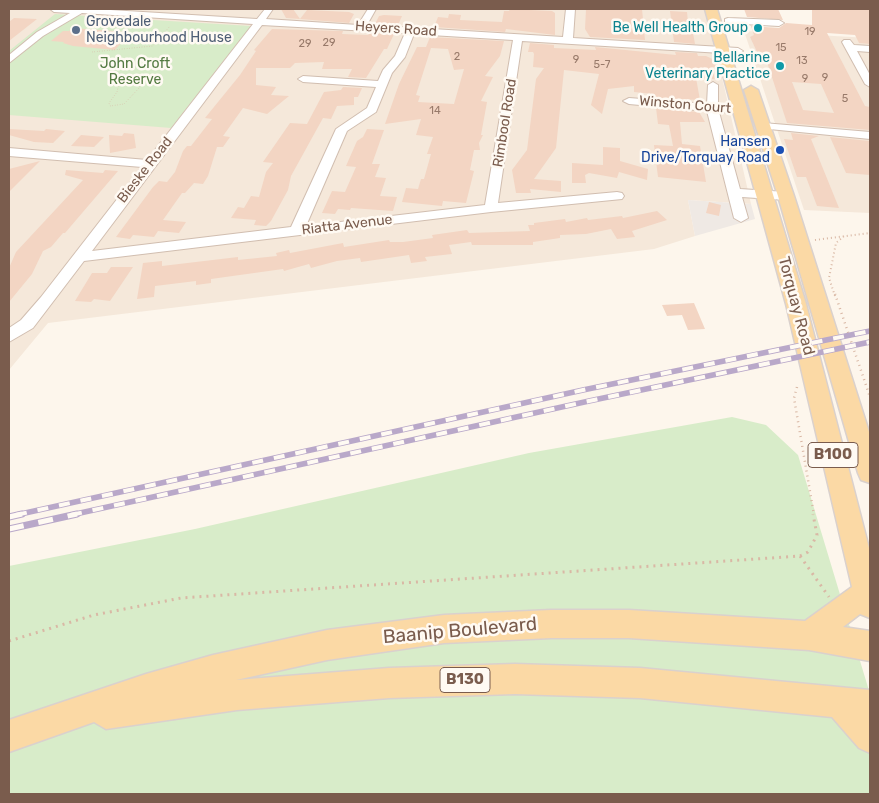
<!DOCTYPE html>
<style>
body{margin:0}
#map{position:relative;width:879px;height:803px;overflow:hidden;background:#fdf6ec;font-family:Rubik,sans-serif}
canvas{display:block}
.frame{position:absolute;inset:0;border:10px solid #7a5c4d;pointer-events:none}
</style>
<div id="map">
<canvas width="879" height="803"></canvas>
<div class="frame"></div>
</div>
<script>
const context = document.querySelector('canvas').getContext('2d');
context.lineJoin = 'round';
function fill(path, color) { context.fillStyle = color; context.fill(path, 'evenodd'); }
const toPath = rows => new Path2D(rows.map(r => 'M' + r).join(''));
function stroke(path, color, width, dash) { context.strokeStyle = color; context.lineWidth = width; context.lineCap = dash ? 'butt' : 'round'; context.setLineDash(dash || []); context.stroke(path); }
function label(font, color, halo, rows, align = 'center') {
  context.font = font + ' Rubik,sans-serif'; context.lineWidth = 5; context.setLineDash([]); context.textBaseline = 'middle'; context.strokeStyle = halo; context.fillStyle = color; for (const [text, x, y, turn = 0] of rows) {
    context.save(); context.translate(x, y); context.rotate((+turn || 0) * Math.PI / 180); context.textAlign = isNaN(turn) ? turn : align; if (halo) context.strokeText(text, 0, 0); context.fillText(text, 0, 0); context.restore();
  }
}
const residential = toPath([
 [9,9,704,9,724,86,751,204,688,200,695,236,654,249,48,323,9,370],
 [744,31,870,38,870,213,804,210]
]);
const industrial = toPath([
 [688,200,751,204,755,219,695,236]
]);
const green = toPath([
 [55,14,251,26,171,128,9,115,9,51],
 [732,417,766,425,798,455,870,694,870,794,9,794,9,566,195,529,529,453]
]);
const building = toPath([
 [281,9,293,9,300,19,286,18],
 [510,9,552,11,555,13,555,35,506,29,505,32,434,27,438,17,448,18,449,14,461,15,460,20,502,22,504,11,509,11],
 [586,9,642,9,645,40,590,37,585,29],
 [744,9,778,9,783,20,747,17],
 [812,9,870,9,870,44,859,43,855,35,827,33,865,106,870,107,870,130,787,123,764,53,757,52,750,37,754,35,751,26,779,28,786,23,812,25],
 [792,82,821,84,834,113,803,110],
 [307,10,349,12,354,14,349,23,300,19],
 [670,11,687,12,688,22,691,22,695,44,674,42],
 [379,16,384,15,402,16,398,25,375,24],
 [14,18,37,19,9,41,9,22],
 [72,28,128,32,130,33,115,50,73,46,63,43,64,42,51,41,63,31,69,31],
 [272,29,343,31,342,34,368,35,370,33,394,34,387,49,384,49,366,78,348,77,352,69,322,69,324,62,295,63,290,68,256,68,256,85,276,87,271,95,289,96,267,114,243,108,223,136,230,137,223,147,217,147,208,176,203,184,194,183,185,193,182,193,163,220,186,222,179,233,158,231,154,237,133,235,130,239,116,237,153,187,159,181,167,182,175,172,183,151,187,146,191,146,212,119,205,118,240,75,256,51,254,50],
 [430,37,504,41,500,56,485,76,493,77,481,101,487,102,481,135,483,135,479,143,480,150,474,150,470,170,474,171,466,203,443,201,442,206,402,202,406,188,418,189,421,179,424,179,431,154,427,154,433,137,416,135,421,119,385,124,399,84,417,47,426,47],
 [431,48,448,49,454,70,464,69,454,104,418,102,420,96,416,95],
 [530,43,554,45,554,48,596,50,595,47,676,55,675,52,697,53,698,56,706,56,717,61,719,68,712,67,715,79,696,78,700,100,655,98,654,94,634,92,634,86,608,89,602,114,591,105,599,74,564,70,556,148,534,179,561,181,561,192,530,189,531,193,516,193,512,170,527,150,536,79,544,68,533,67,534,54,533,52,528,52],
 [343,87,362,88,358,97,354,97,354,105,337,106,331,119,323,118,291,176,288,190,271,221,266,226,254,225,256,220,231,218,238,207,244,208,251,196,259,197,266,172,273,163,263,162,290,123,307,124,324,92,341,90],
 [656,108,699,112,705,122,680,122,682,144,700,146,706,182,658,177,654,145,673,146,669,125,658,124],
 [9,129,44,131,46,129,65,131,53,143,34,142,9,135],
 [367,129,384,130,372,164,380,164,375,177,386,178,380,196,397,197,393,211,351,208,350,210,338,209,335,214,322,213,332,191,345,192,356,167,346,166,357,141,363,137],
 [124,133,134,134,136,148,110,153,109,135,122,136],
 [791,133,819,136,811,139,839,208,817,206,806,177,797,177,784,139,793,140],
 [81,135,104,137,94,147,71,146],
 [830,137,870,141,870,175,846,173],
 [603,147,620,148,620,161,648,169,647,180,619,172,617,178,589,173,585,175,586,183,572,183,572,163,603,165],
 [40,161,9,192,9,169],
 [66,170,103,173,105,170,118,171,65,233,63,233,51,247,43,251,32,274,9,302,9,268,16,252,83,180,65,175],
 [709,202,721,205,719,216,706,213],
 [657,211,667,220,632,231,635,237,617,239,611,229,586,234,560,235,560,238,533,242,533,245,472,245,471,242,449,245,452,254,425,257,427,261,411,263,409,255,361,262,360,258,337,261,311,268,309,264,284,271,283,269,211,279,211,283,196,285,196,281,155,286,154,297,137,299,143,263,162,261,162,266,238,257,238,260,277,256,276,253,289,250,290,253,343,243,344,247,389,240,390,242,403,242,433,238,432,235,467,230,469,233,530,231,528,225,534,225,534,223,565,219,566,222,587,218,588,220,622,216,623,218],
 [111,267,133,267,110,301,94,299,91,302,75,301,92,273,107,273],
 [694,303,705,329,688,330,682,315,667,316,662,305]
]);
const pathFar3 = toPath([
 [92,52,153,46,170,26],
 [124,79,138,81,140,87,124,104,110,106,109,103,117,92,119,83,124,79]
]);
const pathFar2 = toPath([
 [815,240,870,233],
 [835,296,829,278,836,243,844,236]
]);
const pathFar1 = toPath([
 [835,294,870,397],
 [797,387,794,398,814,515]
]);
const path = toPath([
 [800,556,808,552,817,535,813,514],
 [9,641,94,615,181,598,800,556,829,597]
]);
const minor = toPath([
 [50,9,94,9,257,19,265,9,273,9,266,19,358,25,368,9,376,9,367,25,563,37,566,9,575,9,573,38,738,48,743,51,738,54,522,41,498,203,617,192,622,193,624,196,622,199,491,212,84,261,33,328,9,342,9,328,21,320,41,297,142,167,9,156,9,148,147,160,253,24,82,13,43,36,9,63,9,55,37,32,70,13,54,12,50,9],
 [262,25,405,33,395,56,383,70,378,81,303,76,298,79,303,82,376,87,367,108,336,129,291,227,92,251,262,25],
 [414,34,513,40,485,205,306,226,347,131,376,112,392,73,405,57,414,34],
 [728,18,779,20,784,23,779,26,725,23,725,19,728,18],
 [844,40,850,40,854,45,870,46,870,52,857,51,870,75,870,87,865,84,842,42,844,40],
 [713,82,718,85,718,105,741,107,747,110,741,113,719,112,740,189,786,192,793,196,786,200,742,197,748,218,741,222,734,218,707,111,629,104,623,101,629,98,707,104,708,85,713,82],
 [763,123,870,132,870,139,759,128,759,124,763,123]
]);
const major = toPath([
 [705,9,717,9,806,304,870,552,870,618,860,614,843,627,870,631,870,661,809,650,629,638,551,638,444,643,327,660,236,680,389,668,515,664,640,668,870,690,870,753,859,748,832,717,640,698,515,694,389,698,237,710,106,729,94,722,9,752,9,720,146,674,213,655,327,630,444,615,551,610,629,610,805,621,852,587,786,304,705,9],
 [751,86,758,90,794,196,870,435,870,483,861,480,858,473,778,196,744,90,751,86]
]);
const railFar1 = toPath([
 [16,515,583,390,870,331],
 [71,515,589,401,870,342]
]);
const rail = toPath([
 [9,517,22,514],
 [9,529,77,514]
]);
const markers = [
 [758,28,5,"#0f9aa8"],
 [76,30,5,"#5c6f8a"],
 [780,66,5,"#0f9aa8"],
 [780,150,5,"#1a4fb4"]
];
const farNumbernames = [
 ["19",810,32],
 ["29",329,43],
 ["29",305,44],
 ["15",781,48],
 ["2",457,57],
 ["9",576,60],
 ["13",802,61],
 ["5-7",602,65],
 ["9",825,78],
 ["9",805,79],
 ["5",845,99],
 ["14",435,111]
];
const farServicenames = [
 ["Grovedale",86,22],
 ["Neighbourhood House",86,38]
];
const farCulturenames = [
 ["Be Well Health Group",748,28],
 ["Bellarine",770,58],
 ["Veterinary Practice",770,74]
];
const farStreetnames = [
 ["Heyers Road",396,29,4],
 ["Winston Court",685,105,5],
 ["Rimbool Road",505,123,-81],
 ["Bieske Road",145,170,-52],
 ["Riatta Avenue",347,225,-7]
];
const farParknames = [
 ["John Croft",135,64],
 ["Reserve",135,80]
];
const farTransitnames = [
 ["Hansen",770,142],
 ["Drive/Torquay Road",770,158]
];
const shields = [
 [833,455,50],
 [465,680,50]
];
const shieldNames = [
 ["B100",833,455],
 ["B130",465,680]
];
const streetNames = [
 ["Torquay Road",796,306,75]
];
const nearStreetnames = [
 ["Baanip Boulevard",460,631,-5]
];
fill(residential, '#f5e8da');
fill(industrial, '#efe9e4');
fill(green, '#d8ecc9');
fill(building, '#f3d5c3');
stroke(minor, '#d1beb0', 2);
stroke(major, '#dad1cd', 3);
stroke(pathFar3, '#d9b8a5', 1, [0.5, 2]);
stroke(pathFar2, '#d9b8a5', 2, [1, 3]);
stroke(pathFar1, '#d9b8a5', 2.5, [1, 4]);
stroke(path, '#d9b8a5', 3, [2, 5]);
fill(minor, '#fff');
fill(major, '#fbd9a5');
stroke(railFar1, '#b9a8c9', 5.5);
stroke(rail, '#b9a8c9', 7);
stroke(railFar1, '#fffaf3', 4, [11]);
stroke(rail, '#fffaf3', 5, [15]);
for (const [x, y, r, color] of markers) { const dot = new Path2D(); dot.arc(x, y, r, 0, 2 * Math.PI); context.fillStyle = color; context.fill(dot); stroke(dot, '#fffaf3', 2); }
label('11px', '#987a6a', null, farNumbernames);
label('14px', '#4e5e75', '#fffaf3', farServicenames, 'left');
label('14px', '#0d838f', '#fffaf3', farCulturenames, 'right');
label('14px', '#7a5c4d', '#fffaf3', farStreetnames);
label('14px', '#537a41', '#fffaf3', farParknames);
label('14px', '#164399', '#fffaf3', farTransitnames, 'right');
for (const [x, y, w] of shields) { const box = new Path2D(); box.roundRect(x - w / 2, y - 12.5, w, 25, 4); context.fillStyle = '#fffaf3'; context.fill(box); stroke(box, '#7a5c4d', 1); }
label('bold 15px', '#7a5c4d', null, shieldNames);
label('16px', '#7a5c4d', '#fffaf3', streetNames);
label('19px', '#7a5c4d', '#fffaf3', nearStreetnames);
</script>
